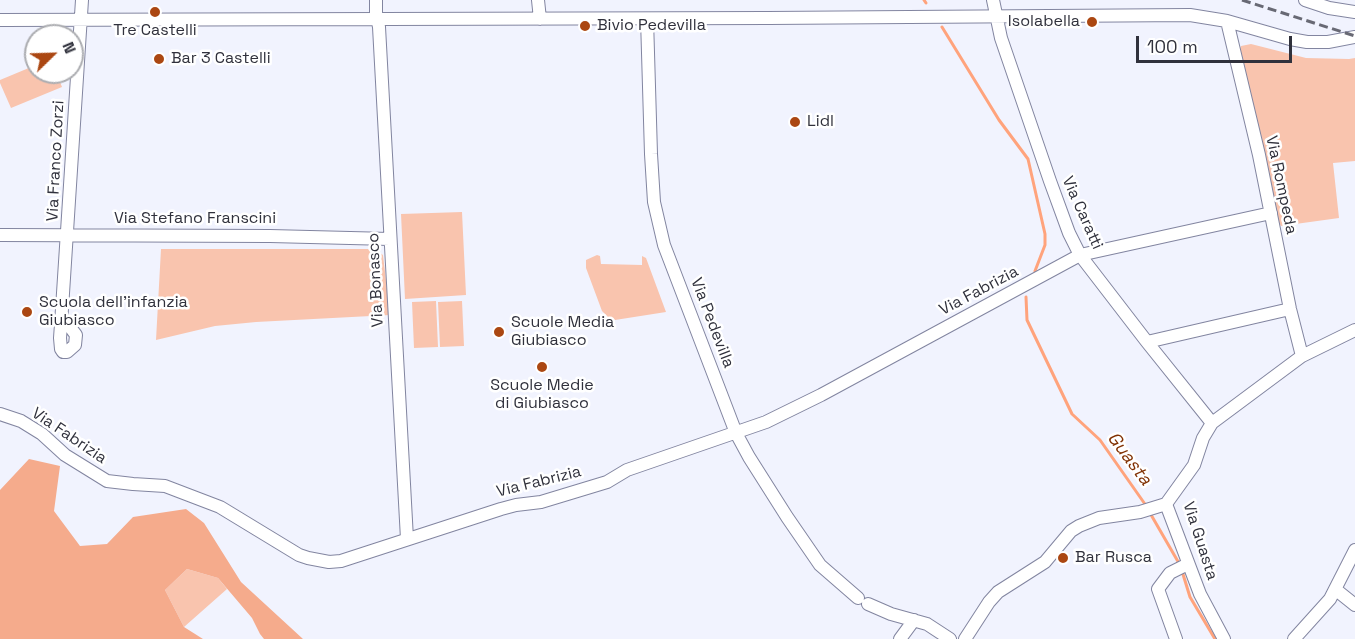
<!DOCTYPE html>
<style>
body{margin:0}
#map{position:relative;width:1355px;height:639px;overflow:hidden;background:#f1f3fe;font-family:"Space Grotesk",sans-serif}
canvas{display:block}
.north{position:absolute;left:24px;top:24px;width:60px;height:60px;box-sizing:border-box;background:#fff;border:2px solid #acadb1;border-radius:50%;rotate:67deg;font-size:16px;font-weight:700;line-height:24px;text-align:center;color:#30313c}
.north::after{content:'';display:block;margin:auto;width:21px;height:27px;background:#ab4712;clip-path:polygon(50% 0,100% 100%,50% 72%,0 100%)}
.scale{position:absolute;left:1136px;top:36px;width:156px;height:27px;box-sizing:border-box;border:3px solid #30313c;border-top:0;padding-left:8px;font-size:18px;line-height:21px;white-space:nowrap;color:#30313c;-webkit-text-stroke:4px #fff;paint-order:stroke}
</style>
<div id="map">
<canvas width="1355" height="639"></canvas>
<div class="north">N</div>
<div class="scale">100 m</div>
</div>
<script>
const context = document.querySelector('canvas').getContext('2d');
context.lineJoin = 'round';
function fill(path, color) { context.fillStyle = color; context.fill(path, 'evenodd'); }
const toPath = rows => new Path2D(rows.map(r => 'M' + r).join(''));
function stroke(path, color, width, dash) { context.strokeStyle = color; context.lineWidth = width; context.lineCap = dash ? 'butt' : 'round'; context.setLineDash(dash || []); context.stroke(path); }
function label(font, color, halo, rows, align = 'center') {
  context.font = font + ' "Space Grotesk",sans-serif'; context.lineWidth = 5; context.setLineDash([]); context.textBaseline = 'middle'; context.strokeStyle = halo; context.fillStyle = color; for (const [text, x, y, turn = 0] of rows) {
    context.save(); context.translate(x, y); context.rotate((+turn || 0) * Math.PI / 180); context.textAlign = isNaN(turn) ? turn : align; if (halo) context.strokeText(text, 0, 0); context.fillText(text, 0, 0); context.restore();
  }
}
const green = toPath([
 [1251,44,1306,58,1349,59,1355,58,1355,161,1333,163,1339,218,1281,226,1274,214,1238,55,1241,46],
 [36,65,36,72,56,72,62,87,11,108,0,83,0,80],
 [462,212,466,295,405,299,401,214],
 [161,249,368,249,377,251,383,255,390,315,256,322,215,326,156,340],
 [597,255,600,256,601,264,642,265,642,256,646,258,666,312,615,320,608,317,602,311,586,268,586,260],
 [436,301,438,347,414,348,412,302],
 [462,301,464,346,440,347,438,302],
 [187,569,218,578,227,589,184,627,165,590]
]);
const forest = toPath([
 [29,459,60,466,54,511,80,546,107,544,133,517,186,509,204,523,241,582,303,639,264,639,260,634,252,618,218,578,187,569,165,590,184,627,203,639,0,639,0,490]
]);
const stream = toPath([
 [924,0,926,3],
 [942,27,999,120,1028,159,1045,234,1045,245,1035,271],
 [1026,297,1027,320,1072,414,1100,440,1147,507],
 [1150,513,1180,565],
 [1182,571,1190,597,1215,639]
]);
const street = toPath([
 [376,0,376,13,379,27,407,539],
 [538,0,540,19],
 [993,0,1001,38,1050,181,1069,233,1080,255,1147,342,1212,423],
 [1305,0,1329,8,1355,12],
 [647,19,651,154,654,202,664,245,736,433,749,457,787,517,820,565,858,598],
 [0,20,768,18,1190,15,1227,21,1290,39,1307,42,1328,42,1355,37],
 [1227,21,1259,155,1290,309,1302,356],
 [0,235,270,236,390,239],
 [61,324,82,0],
 [61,324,70,327,76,335,75,345,67,352,63,352,61,349,60,338,61,324],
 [1147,342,1290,309],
 [0,414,21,421,42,434,65,455,107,481,133,484,165,486,220,507,299,555,308,558,329,562,341,561,501,509,516,505,541,502,607,482,627,470,766,422,821,395,1080,255,1271,213],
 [1166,504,1194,465,1203,438,1212,423,1302,356,1355,330],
 [1166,504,1200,594,1224,639],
 [1335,589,1355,605],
 [868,604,891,614,927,624,950,639],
 [900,639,914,620],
 [965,639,989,602,998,592,1045,562,1071,531,1079,526,1099,518,1140,512,1166,504],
 [1176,639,1158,589,1170,573,1188,564],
 [1294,639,1330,599,1355,550]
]);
const rail = toPath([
 [1242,0,1355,36]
]);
const markers = [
 [155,12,6,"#ab4712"],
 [1092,22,6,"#ab4712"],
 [585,26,6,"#ab4712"],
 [159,59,6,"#ab4712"],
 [795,122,6,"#ab4712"],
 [27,312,6,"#ab4712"],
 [499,332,6,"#ab4712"],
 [542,367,6,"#ab4712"],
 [1063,558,6,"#ab4712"]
];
const poiNames = [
 ["Isolabella",1080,22,"right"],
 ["Bivio Pedevilla",597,26],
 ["Tre Castelli",155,31,"center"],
 ["Bar 3 Castelli",171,59],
 ["Lidl",807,122],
 ["Scuola dell'infanzia",39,303],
 ["Giubiasco",39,321],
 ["Scuole Media",511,323],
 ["Giubiasco",511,341],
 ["Scuole Medie",542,386,"center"],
 ["di Giubiasco",542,404,"center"],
 ["Bar Rusca",1075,558]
];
const streetNames = [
 ["Via Franco Zorzi",56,161,-87],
 ["Via Rompeda",1281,185,78],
 ["Via Caratti",1082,213,66],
 ["Via Stefano Franscini",195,219],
 ["Via Bonasco",376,280,-93],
 ["Via Fabrizia",979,291,-28],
 ["Via Pedevilla",712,323,69],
 ["Via Fabrizia",69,436,34],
 ["Via Fabrizia",539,482,-14],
 ["Via Guasta",1200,541,72]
];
const waterNames = [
 ["Guasta",1129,459,53]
];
fill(green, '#f9c4ae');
fill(forest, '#f5ab8c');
stroke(stream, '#ffa37c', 3);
stroke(street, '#8285a0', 14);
stroke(street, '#fff', 12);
stroke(rail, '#686974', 3, [9, 4.5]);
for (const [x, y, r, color] of markers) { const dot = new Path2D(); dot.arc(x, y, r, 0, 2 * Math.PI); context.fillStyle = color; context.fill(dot); stroke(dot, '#fff', 2); }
label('16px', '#30313c', '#fff', poiNames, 'left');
label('16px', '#30313c', '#fff', streetNames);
label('italic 18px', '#813103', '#fff', waterNames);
</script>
